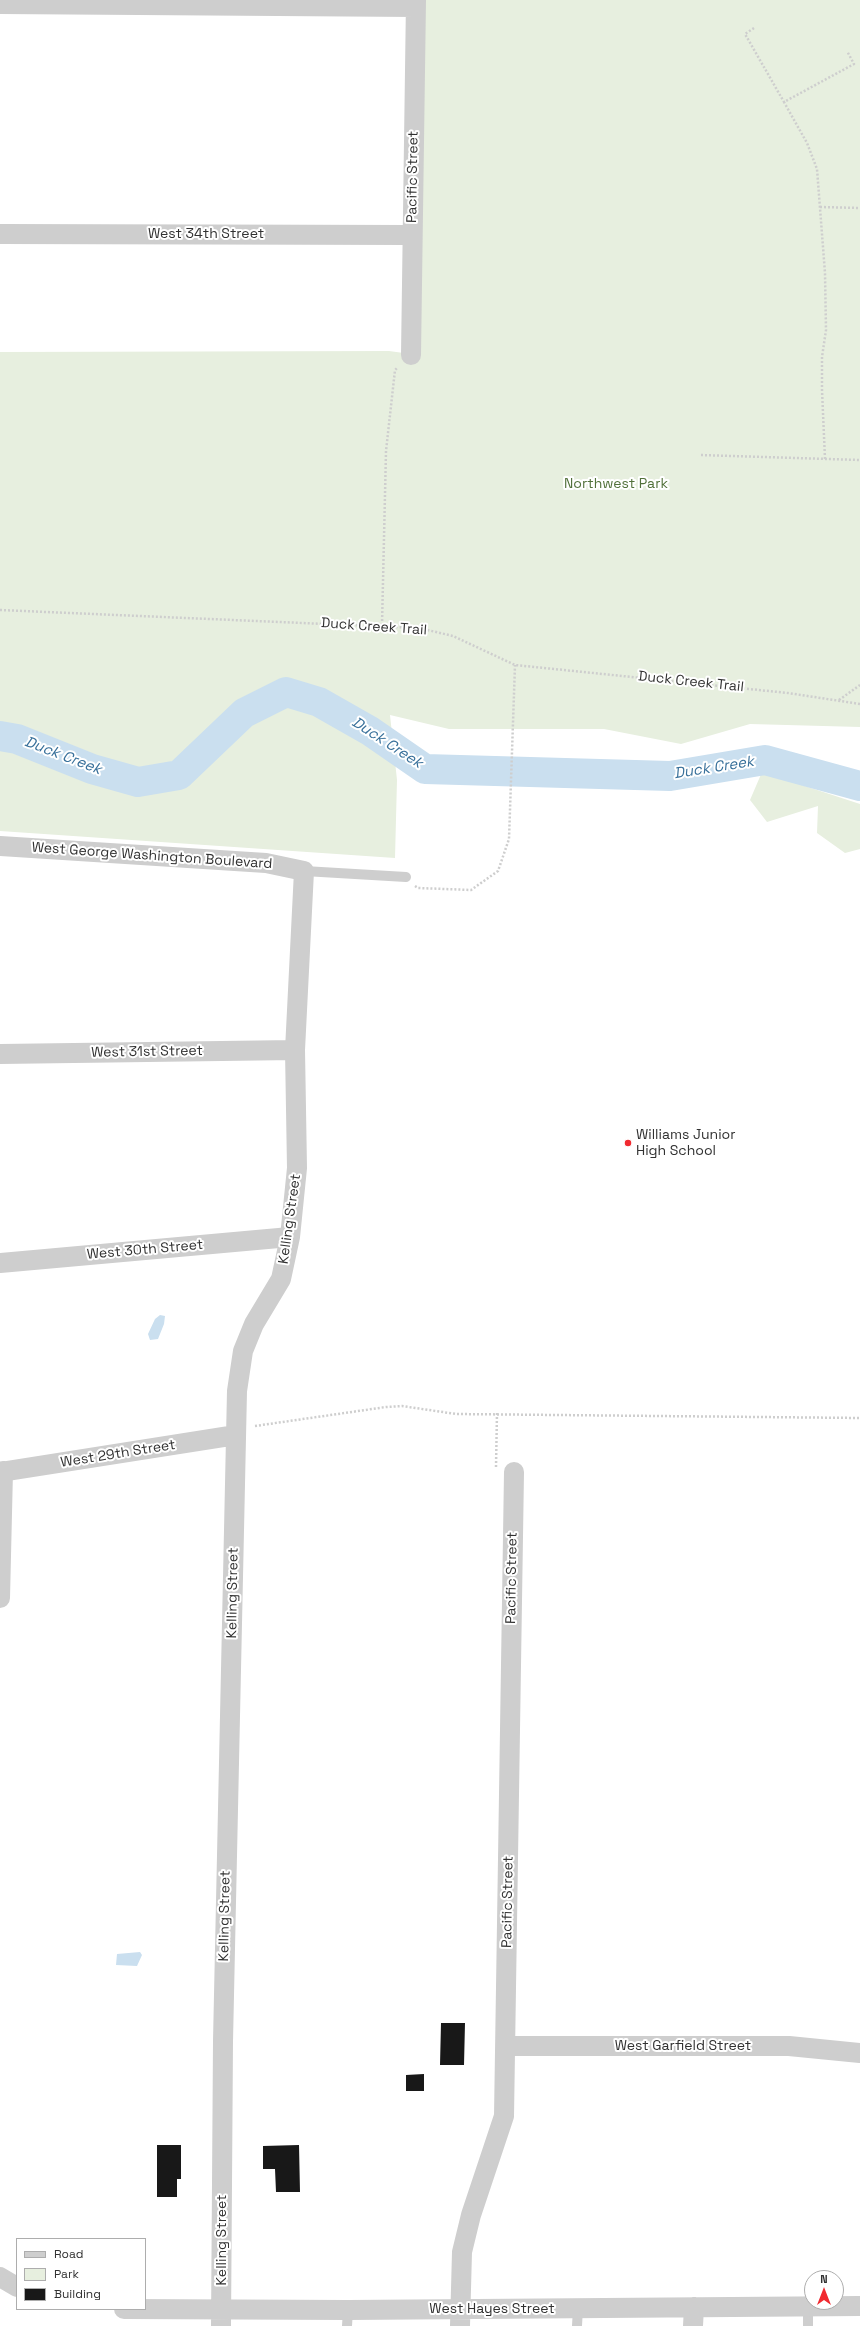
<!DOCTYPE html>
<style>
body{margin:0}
#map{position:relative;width:860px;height:2326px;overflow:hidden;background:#fff;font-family:"Space Grotesk",sans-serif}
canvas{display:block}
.legend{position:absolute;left:16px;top:2238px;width:130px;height:72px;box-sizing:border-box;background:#fff;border:1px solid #adadad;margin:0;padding:5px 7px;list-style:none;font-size:12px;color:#313131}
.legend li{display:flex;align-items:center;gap:8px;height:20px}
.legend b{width:20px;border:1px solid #adadad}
.north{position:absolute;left:804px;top:2270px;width:40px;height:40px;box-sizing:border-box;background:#fff;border:1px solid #adadad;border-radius:50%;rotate:0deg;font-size:11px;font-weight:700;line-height:16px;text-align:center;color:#313131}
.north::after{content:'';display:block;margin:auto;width:14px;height:18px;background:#f12a30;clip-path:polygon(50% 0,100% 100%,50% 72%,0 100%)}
</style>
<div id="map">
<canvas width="860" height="2326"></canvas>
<ul class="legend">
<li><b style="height:5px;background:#cecece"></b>Road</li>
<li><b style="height:11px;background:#e7efdf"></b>Park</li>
<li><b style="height:11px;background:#181818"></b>Building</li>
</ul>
<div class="north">N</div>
</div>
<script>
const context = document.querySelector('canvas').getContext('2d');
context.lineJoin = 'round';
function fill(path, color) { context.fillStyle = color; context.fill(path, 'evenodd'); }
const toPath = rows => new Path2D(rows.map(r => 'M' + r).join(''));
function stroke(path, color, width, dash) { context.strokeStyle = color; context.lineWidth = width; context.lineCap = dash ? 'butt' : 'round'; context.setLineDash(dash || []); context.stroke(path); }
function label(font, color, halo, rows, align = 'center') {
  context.font = font + ' "Space Grotesk",sans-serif'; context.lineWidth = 4; context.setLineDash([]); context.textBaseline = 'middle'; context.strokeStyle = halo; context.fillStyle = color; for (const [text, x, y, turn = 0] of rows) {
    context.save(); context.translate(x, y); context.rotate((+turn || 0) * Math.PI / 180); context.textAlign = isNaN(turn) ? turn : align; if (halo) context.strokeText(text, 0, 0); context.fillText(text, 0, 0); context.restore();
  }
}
const green = toPath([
 [416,0,860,0,860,727,750,724,681,744,604,729,449,729,390,715,397,780,395,858,0,831,0,352,389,351,411,354],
 [762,772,860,804,860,849,845,853,817,833,818,806,767,822,750,800]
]);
const water = toPath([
 [160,1315,165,1316,164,1324,158,1339,150,1340,148,1334,155,1319],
 [140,1952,142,1955,137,1966,116,1965,117,1954]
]);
const river = toPath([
 [0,736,17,739,92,769,138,782,179,775,244,713,286,692,319,702,370,731,425,769,670,776,765,760,860,786]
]);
const building = toPath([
 [441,2023,465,2023,464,2065,440,2065],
 [424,2074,424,2091,406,2091,406,2075],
 [157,2145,181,2145,181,2179,177,2179,177,2197,157,2197],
 [299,2145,300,2192,276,2192,275,2169,263,2169,263,2146]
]);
const path = toPath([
 [754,28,745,34,784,102],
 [820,207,860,208],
 [701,455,860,460],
 [825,459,822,390,822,357,826,330,825,273,817,169,807,143,784,102,854,64,847,51],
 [0,610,419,628,453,636,515,665,788,693,860,704],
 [382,625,386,451,395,370,398,367],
 [839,700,860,685],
 [415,886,418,888,471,890,498,871,509,839,515,665],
 [255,1426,386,1407,402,1406,456,1414,860,1418],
 [496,1467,497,1413]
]);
const lane = toPath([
 [304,871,406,877],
 [347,2326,348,2310],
 [577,2326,578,2308],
 [808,2326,808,2306]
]);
const street = toPath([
 [0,4,416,7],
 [0,234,411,235],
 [411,355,416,0],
 [0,846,266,863,304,871,295,1050,297,1168,290,1237,281,1279,254,1324,243,1351,237,1391,223,2041,221,2326],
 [0,1054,295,1050],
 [0,1263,290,1237],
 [0,1472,236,1435],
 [0,1598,3,1471],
 [506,2046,789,2046,860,2053],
 [0,2277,17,2287],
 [124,2309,348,2310,860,2306],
 [460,2326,462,2252,471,2215,504,2116,514,1472],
 [693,2326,694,2307]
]);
const markers = [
 [628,1143,4,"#f12a30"]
];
const streetNames = [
 ["Pacific Street",413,177,-89],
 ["West 34th Street",206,234],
 ["Duck Creek Trail",374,627,4],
 ["Duck Creek Trail",691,682,6],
 ["West George Washington Boulevard",152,856,4],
 ["West 31st Street",147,1052,-1],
 ["Kelling Street",290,1219,-82],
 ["West 30th Street",145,1250,-5],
 ["West 29th Street",118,1454,-9],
 ["Pacific Street",512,1578,-89],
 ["Kelling Street",233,1593,-89],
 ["Pacific Street",508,1902,-89],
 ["Kelling Street",225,1916,-89],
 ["West Garfield Street",683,2046],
 ["Kelling Street",222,2240,-90],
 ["West Hayes Street",492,2309]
];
const parkNames = [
 ["Northwest Park",616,484]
];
const poiNames = [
 ["Williams Junior",636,1135],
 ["High School",636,1151]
];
const waterNames = [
 ["Duck Creek",387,743,33],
 ["Duck Creek",63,756,21],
 ["Duck Creek",714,768,-9]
];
fill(green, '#e7efdf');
fill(water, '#cadfef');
stroke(river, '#cadfef', 30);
fill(building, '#181818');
stroke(path, '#cecece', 2.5, [2, 2]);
stroke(lane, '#cecece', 10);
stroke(street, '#cecece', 20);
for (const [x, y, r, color] of markers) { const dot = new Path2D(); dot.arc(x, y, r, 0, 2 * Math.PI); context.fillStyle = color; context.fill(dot); stroke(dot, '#fff', 1.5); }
label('14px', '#313131', '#fff', streetNames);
label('14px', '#52713b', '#fff', parkNames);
label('14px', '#313131', '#fff', poiNames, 'left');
label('italic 15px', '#38709a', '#fff', waterNames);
</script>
